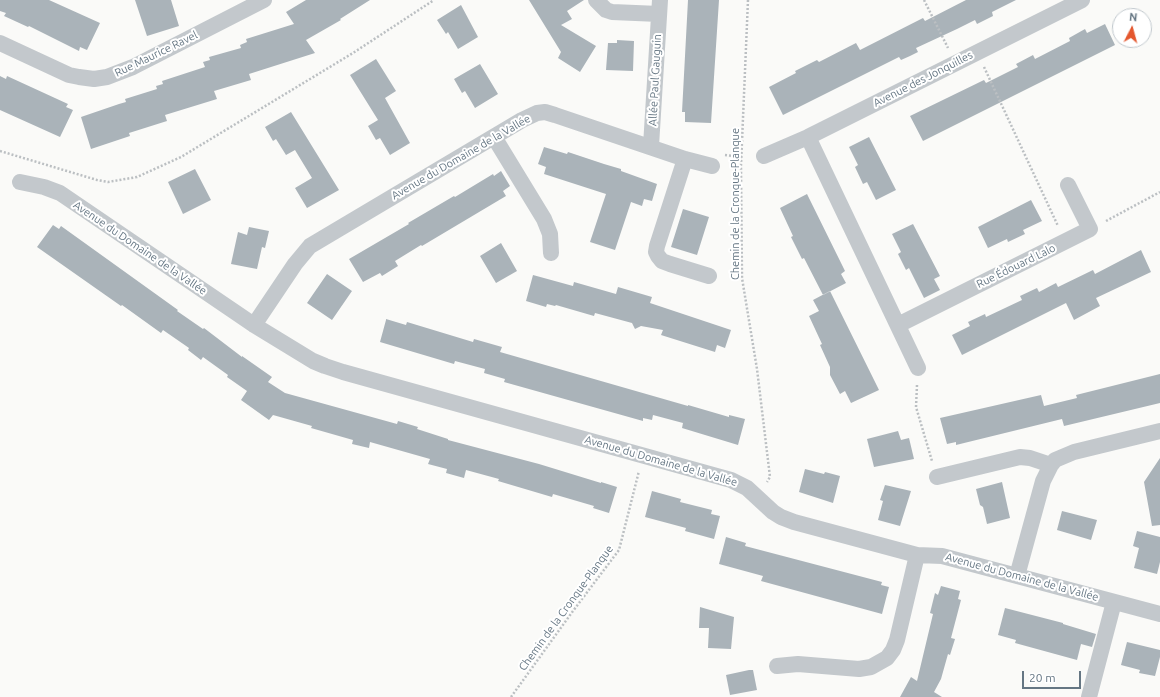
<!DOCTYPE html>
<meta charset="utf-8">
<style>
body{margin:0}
#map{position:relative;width:1160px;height:697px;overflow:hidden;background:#fafaf8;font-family:Ubuntu,sans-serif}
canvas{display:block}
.north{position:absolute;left:1112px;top:8px;width:40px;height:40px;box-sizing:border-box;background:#fff;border:1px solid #c1c8cd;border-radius:50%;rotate:6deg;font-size:11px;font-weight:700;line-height:16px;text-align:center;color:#657683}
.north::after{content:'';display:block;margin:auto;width:14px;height:18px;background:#e4572e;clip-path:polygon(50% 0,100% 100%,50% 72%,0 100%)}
.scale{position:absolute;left:1022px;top:671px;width:59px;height:18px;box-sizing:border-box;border:2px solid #657683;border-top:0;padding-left:5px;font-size:12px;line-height:14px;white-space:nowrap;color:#657683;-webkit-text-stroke:3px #fff;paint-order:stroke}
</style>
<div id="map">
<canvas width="1160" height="697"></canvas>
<div class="north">N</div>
<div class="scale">20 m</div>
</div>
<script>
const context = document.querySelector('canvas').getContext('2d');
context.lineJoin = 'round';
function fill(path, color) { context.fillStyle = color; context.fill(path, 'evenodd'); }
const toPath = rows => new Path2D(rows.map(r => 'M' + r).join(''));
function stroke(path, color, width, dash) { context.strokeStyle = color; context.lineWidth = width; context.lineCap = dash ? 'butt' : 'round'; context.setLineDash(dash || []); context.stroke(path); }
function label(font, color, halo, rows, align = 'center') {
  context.font = font + ' Ubuntu,sans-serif'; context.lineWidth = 4; context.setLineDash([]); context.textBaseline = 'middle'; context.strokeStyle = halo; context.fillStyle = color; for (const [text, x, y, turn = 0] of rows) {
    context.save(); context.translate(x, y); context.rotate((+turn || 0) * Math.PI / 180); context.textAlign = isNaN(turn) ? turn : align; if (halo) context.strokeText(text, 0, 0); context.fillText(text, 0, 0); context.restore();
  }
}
const building = toPath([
 [0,0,49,0,100,23,87,50,80,47,79,51,29,26,28,27,4,16,6,13,0,11],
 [135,0,171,0,179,26,147,36],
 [306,0,370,0,340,19,341,20,306,40,315,53,249,74,251,80,214,91,217,99,165,115,167,121,129,133,130,136,91,149,81,117,119,104,126,102,125,99,157,89,156,86,163,84,162,81,205,67,203,62,210,60,209,57,241,48,240,45,247,42,246,39,294,24,286,12],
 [529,0,584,0,567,11,572,19,561,25,596,46,580,72,558,58,561,52],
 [688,0,719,0,711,123,685,122,685,112,682,112],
 [966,0,1016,0,992,12,993,16,977,24,975,20,957,29,916,48,918,52,910,56,901,60,899,57,783,115,769,87,796,73,795,71,817,60,819,62,856,43,860,50,923,18,925,21],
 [461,5,478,37,458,49,448,32,446,34,437,20],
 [1105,24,1115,45,923,141,910,116,984,80,986,83,1018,67,1016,64,1033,55,1035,59,1070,41,1069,38,1085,29,1087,33],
 [617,40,634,41,633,71,606,70,608,43,617,43],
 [376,59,396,91,385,98,410,143,390,155,380,138,376,140,368,126,378,120,350,75],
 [480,64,498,94,475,108,465,91,462,93,454,79],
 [0,76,6,79,7,76,68,104,66,107,73,110,60,137,0,110],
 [291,112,339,190,307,208,295,188,312,178,295,150,286,155,276,139,273,141,265,127],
 [869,137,896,190,876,200,867,182,863,184,855,167,858,165,849,147],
 [544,147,567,154,568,152,604,164,621,169,621,171,657,184,652,201,644,199,642,206,631,202,615,250,590,242,606,194,544,174,546,167,538,164],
 [195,169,211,200,183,214,168,182],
 [501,171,510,186,503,191,506,196,422,246,421,245,395,261,398,266,382,276,380,273,363,282,349,259,409,224,408,223,454,196,455,197,493,174,494,176],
 [807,194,845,271,841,274,846,283,823,295,804,258,802,259,791,237,793,236,780,208],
 [1031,200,1042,221,1023,230,1025,234,1008,242,1007,239,988,248,978,227],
 [683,209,709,217,697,255,671,247],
 [913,224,940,276,934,279,940,290,924,298,909,268,906,270,898,254,901,252,892,234],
 [53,225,59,229,61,226,178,310,177,311,203,329,204,328,242,357,242,356,272,377,268,382,285,393,397,424,398,421,418,427,417,429,448,439,448,440,539,464,601,483,601,482,617,487,609,513,593,508,594,506,553,494,552,497,498,481,499,479,466,470,464,478,446,473,447,469,428,464,430,459,370,442,369,448,352,444,353,440,311,428,312,426,273,415,269,420,241,400,247,391,227,377,228,375,203,357,201,360,188,350,189,348,163,330,161,333,122,305,121,306,37,247],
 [249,227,269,231,265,248,262,247,257,269,231,264,238,232,247,235],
 [501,243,517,271,496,283,480,256],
 [1141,250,1151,272,1096,298,1100,306,1074,320,1066,303,962,355,952,335,970,326,968,322,985,314,986,317,1022,300,1020,296,1037,288,1039,292,1056,283,1058,287,1093,270,1095,274],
 [327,274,352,291,332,320,307,303],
 [533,275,573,286,574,282,616,294,618,287,652,297,650,303,731,330,725,348,717,345,715,352,661,335,663,330,641,326,635,329,632,323,595,313,594,316,556,305,555,306,547,304,546,307,526,301],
 [830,291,879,390,851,403,845,391,840,394,830,375,830,367,820,345,822,344,809,316,819,311,813,300],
 [386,319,406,325,407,322,473,342,474,339,502,347,500,352,688,406,688,405,729,417,729,415,745,419,738,445,682,428,683,423,653,415,652,420,643,418,643,421,504,382,505,379,484,373,485,369,455,361,454,364,380,342,386,320],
 [1160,374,1160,403,1064,426,1062,419,956,445,956,442,947,444,940,418,1041,395,1044,406,1077,398,1076,395],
 [898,431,901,440,909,438,914,459,874,467,867,439],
 [1160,458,1160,525,1152,526,1144,482],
 [805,469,824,474,825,472,840,476,833,503,799,492],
 [1002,482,1010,518,987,524,983,507,980,505,976,489],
 [885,485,911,491,900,526,878,520,883,501,880,500],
 [652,491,681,499,680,502,712,510,711,514,720,516,714,539,685,531,686,528,645,517],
 [1062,511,1097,520,1091,540,1057,530],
 [1137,531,1160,537,1160,562,1157,574,1134,568,1139,548,1133,546],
 [726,537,746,543,745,546,882,582,881,585,889,587,882,614,761,581,763,576,719,564],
 [941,586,960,591,958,599,961,600,951,638,955,639,950,655,948,654,941,679,934,692,942,697,900,697,911,677,917,681,933,614,930,613,935,593,938,595],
 [700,607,734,617,731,649,708,648,709,628,699,628],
 [1005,608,1063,623,1063,624,1096,634,1092,647,1081,644,1077,660,1015,643,1016,640,998,635],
 [1127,642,1160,650,1160,657,1155,676,1139,673,1140,670,1121,665],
 [749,670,753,670,757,690,730,695,726,675]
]);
const path = toPath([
 [748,0,741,165,742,278,757,369,770,477,767,482],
 [924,0,948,48],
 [984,67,1058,226],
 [0,151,97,180,108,182,137,177,181,157,353,53,434,0],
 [725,155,742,157],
 [1106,221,1160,192],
 [917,385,916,407,932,461],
 [511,697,573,611,619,550,639,471]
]);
const minor = toPath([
 [596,0,606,10,612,12,659,14],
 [0,43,69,75,79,77,94,79,107,77,133,67,264,0],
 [494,137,544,219,550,234,551,253],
 [808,137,918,368],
 [651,146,660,0],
 [764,156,808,137,1082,0],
 [685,159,657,246,656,252,658,256,662,261,670,264,709,276],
 [20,182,44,187,60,193,254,325,313,361,325,366,343,372,731,480,747,488,773,512,781,517,794,522,917,555,942,556,1160,614],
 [254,325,295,264,310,246,522,120,537,113,545,112,555,115,685,159,712,166],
 [898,325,1090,229,1068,185],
 [937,477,1020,457,1030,458,1051,465,1055,460,1074,452,1160,431],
 [1017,576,1043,481,1051,465],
 [777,666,798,664,859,669,871,667,887,658,893,650,897,640,917,555],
 [1089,697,1114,602]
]);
const streetNames = [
 ["Rue Maurice Ravel",156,54,-26],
 ["Avenue des Jonquilles",923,79,-27],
 ["Allée Paul Gauguin",655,80,-87],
 ["Avenue du Domaine de la Vallée",461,157,-30],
 ["Chemin de la Cronque-Planque",735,204,-90],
 ["Avenue du Domaine de la Vallée",140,248,34],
 ["Rue Édouard Lalo",1016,266,-26],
 ["Avenue du Domaine de la Vallée",661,461,16],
 ["Avenue du Domaine de la Vallée",1022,577,15],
 ["Chemin de la Cronque-Planque",566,608,-54]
];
fill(building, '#aab3b9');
stroke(path, '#bbbfc2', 2.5, [2, 2]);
stroke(minor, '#c3c8cc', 16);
label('11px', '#657683', '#fff', streetNames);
</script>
